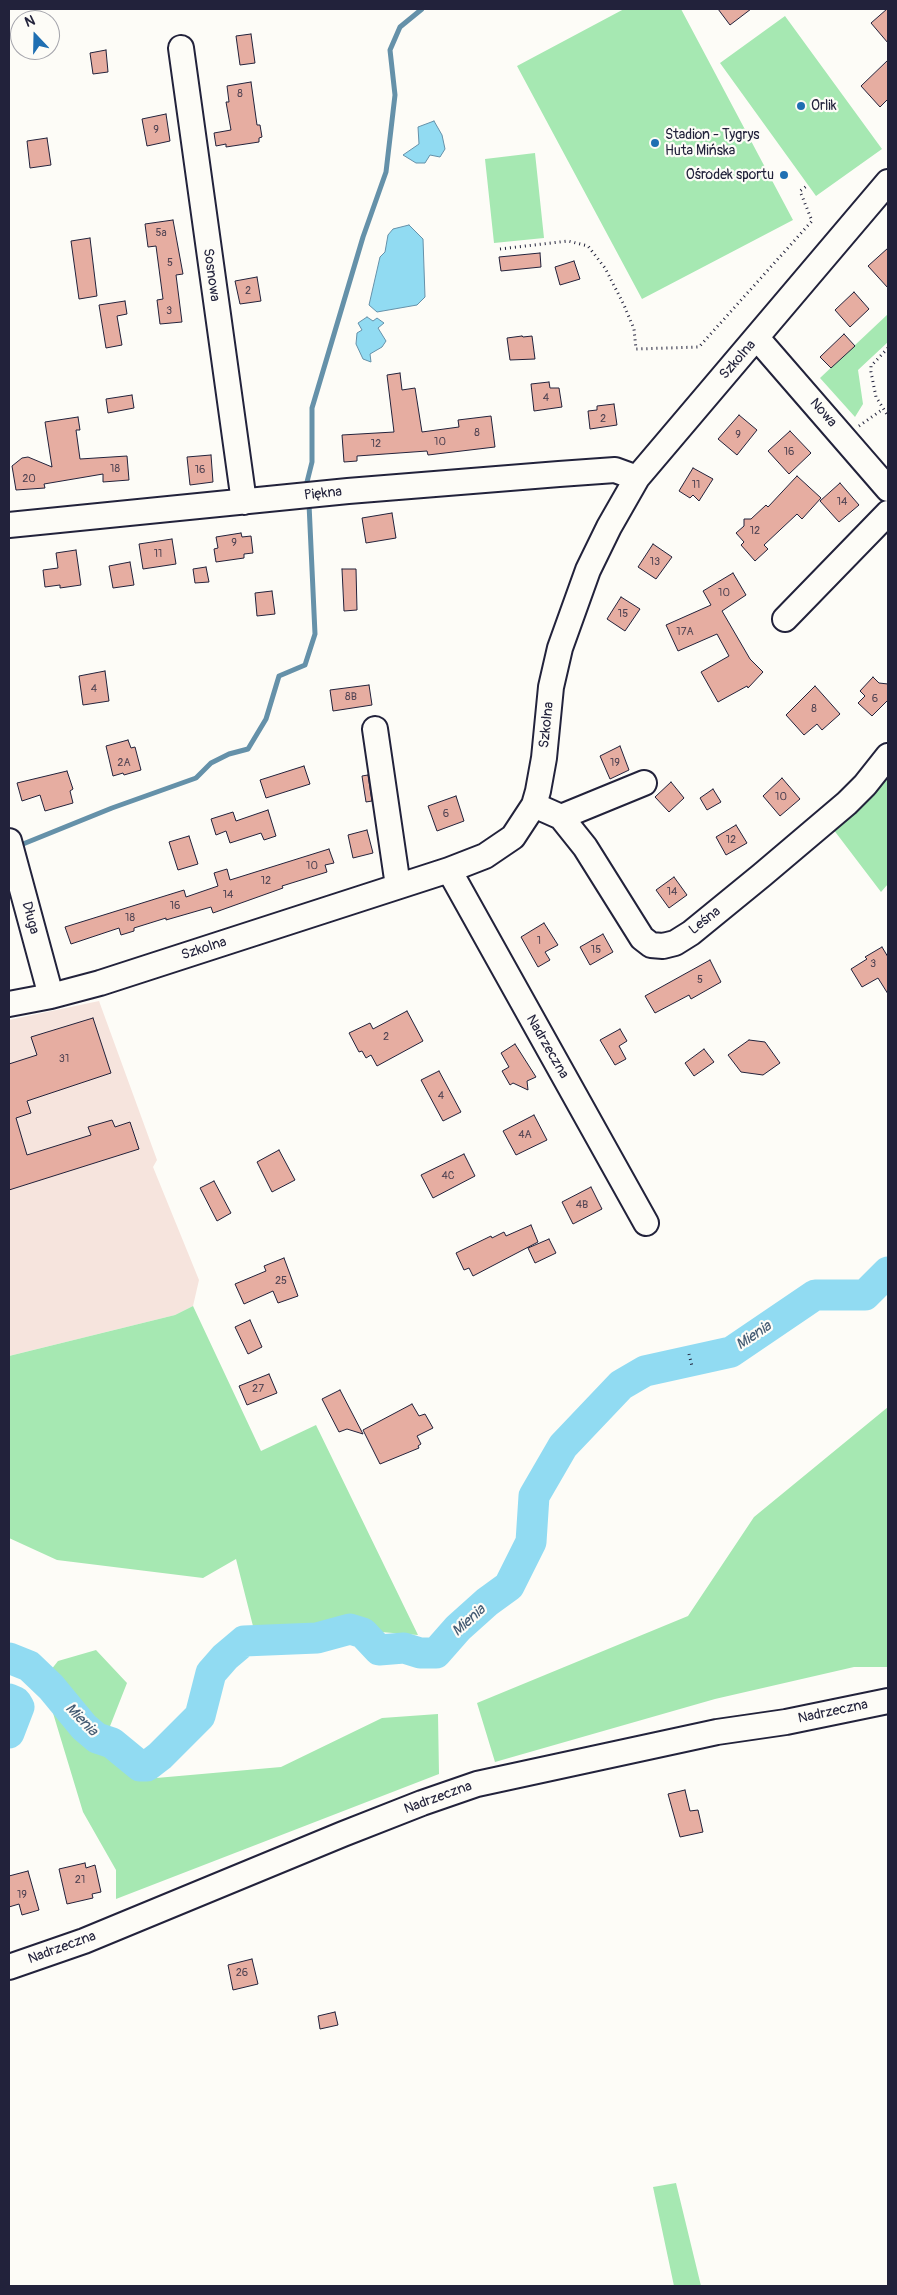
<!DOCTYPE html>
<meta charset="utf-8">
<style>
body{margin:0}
#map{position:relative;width:897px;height:2295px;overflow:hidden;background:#fdfcf7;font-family:Pangolin,sans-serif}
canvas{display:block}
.frame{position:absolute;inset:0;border:10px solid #22223b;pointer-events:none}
.north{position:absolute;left:10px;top:10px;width:50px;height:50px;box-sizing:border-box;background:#fdfcf7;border:1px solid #a5a5ac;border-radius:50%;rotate:339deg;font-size:14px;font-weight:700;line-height:20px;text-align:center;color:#22223b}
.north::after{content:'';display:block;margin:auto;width:18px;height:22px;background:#1f6fb2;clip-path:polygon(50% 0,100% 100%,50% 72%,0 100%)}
</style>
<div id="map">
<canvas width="897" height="2295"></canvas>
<div class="frame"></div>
<div class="north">N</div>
</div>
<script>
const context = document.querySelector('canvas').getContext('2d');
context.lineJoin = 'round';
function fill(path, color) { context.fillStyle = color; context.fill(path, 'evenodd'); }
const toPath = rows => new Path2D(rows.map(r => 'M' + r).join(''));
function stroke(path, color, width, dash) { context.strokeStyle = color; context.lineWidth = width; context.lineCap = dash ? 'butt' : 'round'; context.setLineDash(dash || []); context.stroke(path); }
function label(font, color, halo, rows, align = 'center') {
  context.font = font + ' Pangolin,sans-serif'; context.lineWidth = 4.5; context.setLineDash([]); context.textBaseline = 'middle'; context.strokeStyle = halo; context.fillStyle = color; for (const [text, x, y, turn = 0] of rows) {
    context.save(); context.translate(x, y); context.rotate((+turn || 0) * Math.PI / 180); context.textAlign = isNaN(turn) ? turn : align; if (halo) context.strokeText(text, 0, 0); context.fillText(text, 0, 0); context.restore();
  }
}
const built = toPath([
 [99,1001,157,1160,153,1167,199,1280,193,1306,175,1315,9,1356,9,1020]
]);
const green = toPath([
 [624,9,681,9,793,220,642,299,517,66],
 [785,16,882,149,816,196,720,63],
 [535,153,544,238,494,243,485,159],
 [888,314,888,342,858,370,863,404,855,417,820,378],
 [888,764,888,884,881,892,830,825],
 [193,1306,261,1451,316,1425,418,1635,368,1631,354,1623,255,1634,236,1559,203,1578,57,1560,9,1538,9,1356,175,1315],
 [888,1407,888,1667,854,1667,715,1699,495,1762,477,1703,688,1616,754,1517],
 [96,1650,127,1683,103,1744,145,1779,281,1767,382,1718,438,1714,439,1774,116,1899,116,1870,83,1812,43,1680,58,1661],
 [676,2183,701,2286,674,2286,653,2187]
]);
const water = toPath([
 [434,121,442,135,445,149,440,157,430,155,425,163,416,163,403,155,419,144,418,127,434,121],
 [409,225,423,239,425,297,417,305,377,312,369,305,380,257,385,252,388,235,393,229,409,225],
 [367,317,373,321,377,318,384,323,378,328,386,341,382,347,370,354,371,362,363,359,356,344,357,333,362,330,358,323,367,317]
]);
const stream = toPath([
 [307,482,312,462,312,408,363,237,386,172,395,95,390,50,400,27,422,9],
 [23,844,112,808,196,778,211,763,229,754,248,749,266,719,279,676,305,665,315,634,309,504]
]);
const river = toPath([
 [9,1658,29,1666,51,1687,84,1727,97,1738,112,1743,140,1766,147,1766,160,1756,200,1716,211,1673,225,1657,244,1641,317,1638,350,1629,363,1633,379,1650,404,1648,420,1653,436,1653,458,1628,487,1602,509,1586,531,1542,534,1496,563,1446,621,1385,645,1371,731,1352,815,1295,865,1295,888,1272],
 [9,1699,16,1702,19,1707,9,1733]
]);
const building = toPath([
 [718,9,751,9,730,25,718,9],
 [887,9,888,9,888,43,871,23,887,9],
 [251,34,255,63,240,65,236,36,251,34],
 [106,50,108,72,93,74,90,53,106,50],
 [888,60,888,99,880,107,861,86,888,60],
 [251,82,257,125,260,125,262,137,259,138,259,142,226,147,226,144,216,146,214,133,231,130,226,102,229,102,227,86,251,82],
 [166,114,170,141,147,146,142,119,166,114],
 [47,138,51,165,30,168,27,141,47,138],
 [173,220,183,274,176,275,182,322,160,324,157,300,163,299,156,246,148,247,145,224,173,220],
 [90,238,97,296,79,299,71,241,90,238],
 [888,248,888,288,868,266,888,248],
 [540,253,541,267,501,271,499,257,540,253],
 [574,261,580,279,560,285,555,267,574,261],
 [257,277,261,301,240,304,235,281,257,277],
 [854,292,869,309,850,327,835,310,854,292],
 [125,301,127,314,117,316,122,345,106,348,99,305,125,301],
 [844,334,855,346,831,368,820,357,844,334],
 [522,336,523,337,532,336,535,359,510,360,507,338,522,336],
 [400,373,402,390,415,388,422,432,459,427,458,420,491,416,495,447,428,455,427,451,357,456,357,461,344,462,342,435,394,432,387,375,400,373],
 [549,382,550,388,559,388,562,407,534,411,531,384,549,382],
 [132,395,134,408,108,413,106,399,132,395],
 [614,404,617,425,590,429,588,411,597,410,597,406,614,404],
 [739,415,757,430,737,455,718,439,739,415],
 [78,417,80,430,76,430,80,459,127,456,129,480,103,482,103,474,44,484,45,488,16,490,12,466,22,458,28,457,52,467,45,422,78,417],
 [790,431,811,453,789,474,768,451,790,431],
 [211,455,213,482,190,485,187,457,211,455],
 [693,468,713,479,699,501,693,495,690,498,679,491,693,468],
 [797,476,821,498,802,519,797,514,764,545,768,549,755,561,741,545,744,542,736,533,744,526,744,519,751,519,766,505,768,507,797,476],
 [840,483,859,505,839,522,820,501,840,483],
 [392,513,396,538,366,543,362,518,392,513],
 [241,533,242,537,251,536,253,553,244,554,244,558,216,562,214,549,218,548,216,537,241,533],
 [172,539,176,564,143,569,139,544,172,539],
 [653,544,672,557,656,579,638,567,653,544],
 [76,550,81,585,60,588,60,585,45,587,43,570,58,568,56,553,76,550],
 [130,562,134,585,113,588,109,566,130,562],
 [206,567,209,582,195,583,193,569,206,567],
 [342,569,356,569,357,610,344,611,342,569],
 [733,573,746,595,722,611,750,659,763,672,748,688,747,686,718,702,701,672,729,656,717,634,678,651,666,625,711,605,703,591,733,573],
 [272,591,275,614,257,616,255,593,272,591],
 [621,597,640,609,625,631,607,619,621,597],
 [105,671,109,701,83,705,79,676,105,671],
 [873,677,879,683,888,684,888,700,872,716,858,703,865,696,860,691,873,677],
 [369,685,372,705,333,711,330,690,369,685],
 [815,686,840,714,822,730,817,724,804,735,786,715,815,686],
 [128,740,131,748,135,747,141,770,124,775,123,773,113,776,106,746,128,740],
 [620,746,629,770,610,779,600,756,620,746],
 [304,766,310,784,266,798,260,780,304,766],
 [67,771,73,789,70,791,73,803,45,811,40,795,22,801,17,783,67,771],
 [368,775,372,801,366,802,362,776,368,775],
 [782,778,800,799,780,816,763,796,782,778],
 [671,782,684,798,669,812,655,797,671,782],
 [713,789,721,802,707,810,700,798,713,789],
 [456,796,464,821,437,831,428,806,456,796],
 [268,810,276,836,264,840,261,833,230,843,226,831,216,835,211,819,233,812,236,821,268,810],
 [736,825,747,843,726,855,716,837,736,825],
 [367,830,373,853,353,858,348,835,367,830],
 [189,836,198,864,178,870,169,842,189,836],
 [329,849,334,863,325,865,327,872,282,886,283,888,213,913,211,907,166,920,166,918,134,928,134,931,121,935,119,928,71,944,65,927,184,890,186,897,218,886,214,873,227,869,230,880,329,849],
 [674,877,687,895,669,908,656,890,674,877],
 [544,923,558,945,545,952,550,960,538,967,521,937,544,923],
 [603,934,613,952,590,965,580,947,603,934],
 [882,947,888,957,888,994,878,978,862,987,851,969,867,959,865,957,882,947],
 [710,960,721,982,691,999,689,995,655,1013,645,996,710,960],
 [407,1011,423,1041,377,1066,371,1055,366,1058,362,1051,359,1052,349,1033,370,1023,373,1029,407,1011],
 [93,1018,111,1073,27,1101,31,1113,16,1118,27,1155,91,1135,88,1127,112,1120,115,1127,130,1122,139,1149,9,1190,9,1064,37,1055,31,1037,93,1018],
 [620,1029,627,1041,619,1046,626,1059,615,1065,600,1040,620,1029],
 [749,1040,765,1042,780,1063,763,1075,741,1072,728,1055,749,1040],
 [515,1044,536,1077,527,1081,528,1090,513,1083,510,1085,502,1071,509,1067,501,1053,515,1044],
 [704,1049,714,1062,694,1076,685,1063,704,1049],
 [439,1071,461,1112,443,1121,421,1080,439,1071],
 [534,1115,547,1140,516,1155,503,1131,534,1115],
 [279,1150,295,1180,272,1192,257,1162,279,1150],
 [464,1154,475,1176,433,1198,421,1175,464,1154],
 [214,1181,231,1213,217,1221,200,1188,214,1181],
 [591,1187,602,1209,573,1224,562,1202,591,1187],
 [531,1225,538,1242,473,1276,469,1268,464,1270,456,1253,491,1236,492,1238,504,1232,506,1236,531,1225],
 [549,1239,556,1253,535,1263,528,1248,549,1239],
 [284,1258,298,1296,278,1303,273,1291,244,1304,235,1284,266,1271,264,1266,284,1258],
 [250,1320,262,1347,248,1354,235,1327,250,1320],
 [269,1374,277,1393,247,1405,239,1386,269,1374],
 [340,1390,363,1434,347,1429,339,1432,322,1399,340,1390],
 [412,1404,419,1416,425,1414,433,1428,417,1436,421,1444,418,1446,419,1448,380,1464,363,1430,412,1404],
 [685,1790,690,1811,698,1810,703,1832,680,1837,668,1794,685,1790],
 [85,1863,86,1868,95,1865,101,1892,92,1894,93,1898,67,1904,59,1869,85,1863],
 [28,1871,39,1910,22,1915,19,1904,9,1907,9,1876,28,1871],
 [252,1959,258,1984,233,1990,228,1965,252,1959],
 [335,2012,338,2025,320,2029,318,2016,335,2012]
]);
const path = toPath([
 [500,249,568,241,588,246,605,268,624,305,634,329,636,349,699,347,812,221,800,191,808,185],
 [888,348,871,366,871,372,876,397,888,416],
 [859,426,883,409],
 [689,1354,692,1366]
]);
const minor = toPath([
 [181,48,244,502],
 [757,338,888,489],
 [9,525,348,491,559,474,615,470,637,478],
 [785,619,888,513],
 [375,729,398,886],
 [534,805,561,817,585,847,642,938,651,945,663,946,675,943,691,933,762,875,847,803,865,785,888,756],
 [561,817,644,783],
 [9,841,51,996],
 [449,870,646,1223],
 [9,1004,51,996,100,983,449,870,485,856,513,837,534,805,538,791,544,758,551,687,560,648,588,570,609,527,637,478,888,182],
 [9,1967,84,1941,343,1834,422,1803,477,1784,717,1732,786,1722,888,1701]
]);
const markers = [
 [801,106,5,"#1f6fb2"],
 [655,143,5,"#1f6fb2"],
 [784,175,5,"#1f6fb2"]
];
const numberNames = [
 ["8",240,94],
 ["9",156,130],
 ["5a",161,233],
 ["5",170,263],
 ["2",248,291],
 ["3",169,311],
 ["4",546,398],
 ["2",603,419],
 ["8",477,433],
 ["9",738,435],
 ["10",440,442],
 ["12",376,444],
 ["16",789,452],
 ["18",115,469],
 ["16",200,470],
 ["20",29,479],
 ["11",696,485],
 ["14",842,502],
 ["12",755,531],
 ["9",234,543],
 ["11",158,554],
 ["13",655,562],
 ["10",724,593],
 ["15",623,614],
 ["17A",685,632],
 ["4",94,689],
 ["8B",351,697],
 ["6",875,699],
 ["8",814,709],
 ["2A",124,763],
 ["19",615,763],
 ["10",781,797],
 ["6",446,814],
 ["12",731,840],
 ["10",312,866],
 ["12",266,881],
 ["14",672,892],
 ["14",228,895],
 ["16",175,906],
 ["18",130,918],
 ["1",539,941],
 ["15",596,950],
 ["3",873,964],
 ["5",700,980],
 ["2",386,1037],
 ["31",64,1059],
 ["4",441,1096],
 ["4A",525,1135],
 ["4C",448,1176],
 ["4B",582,1205],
 ["25",281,1281],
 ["27",258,1389],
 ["21",80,1880],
 ["19",22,1895],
 ["26",242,1973]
];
const poiNames = [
 ["Orlik",811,106],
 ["Stadion - Tygrys",665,135],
 ["Huta Mińska",665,151],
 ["Ośrodek sportu",774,175,"right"]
];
const streetNames = [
 ["Sosnowa",211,275,82],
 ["Szkolna",738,360,-49],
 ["Nowa",823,413,49],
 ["Piękna",323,494,-6],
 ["Szkolna",547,725,-84],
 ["Długa",30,918,75],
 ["Leśna",705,921,-38],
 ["Szkolna",204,949,-18],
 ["Nadrzeczna",547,1047,60],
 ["Nadrzeczna",833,1712,-12],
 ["Nadrzeczna",438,1798,-20],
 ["Nadrzeczna",62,1948,-20]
];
const waterNames = [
 ["Mienia",754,1336,-34],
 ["Mienia",469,1621,-42],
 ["Mienia",81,1720,46]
];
fill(built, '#f6e4dd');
fill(green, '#a6e8b2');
fill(water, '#91dbf2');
stroke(water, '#6591a9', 1);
stroke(stream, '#6591a9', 5);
stroke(river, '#91dbf2', 31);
fill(building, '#e6ada1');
stroke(building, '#22223b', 1);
stroke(minor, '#22223b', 28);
stroke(path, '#22223b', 3, [1, 4]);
stroke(minor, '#fdfcf7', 24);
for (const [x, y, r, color] of markers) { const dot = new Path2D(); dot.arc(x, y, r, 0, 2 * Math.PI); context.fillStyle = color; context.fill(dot); stroke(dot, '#fdfcf7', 2); }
label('11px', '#534554', null, numberNames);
label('14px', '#22223b', '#fdfcf7', poiNames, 'left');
label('14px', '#22223b', '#fdfcf7', streetNames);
label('italic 15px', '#435a72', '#fdfcf7', waterNames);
</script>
